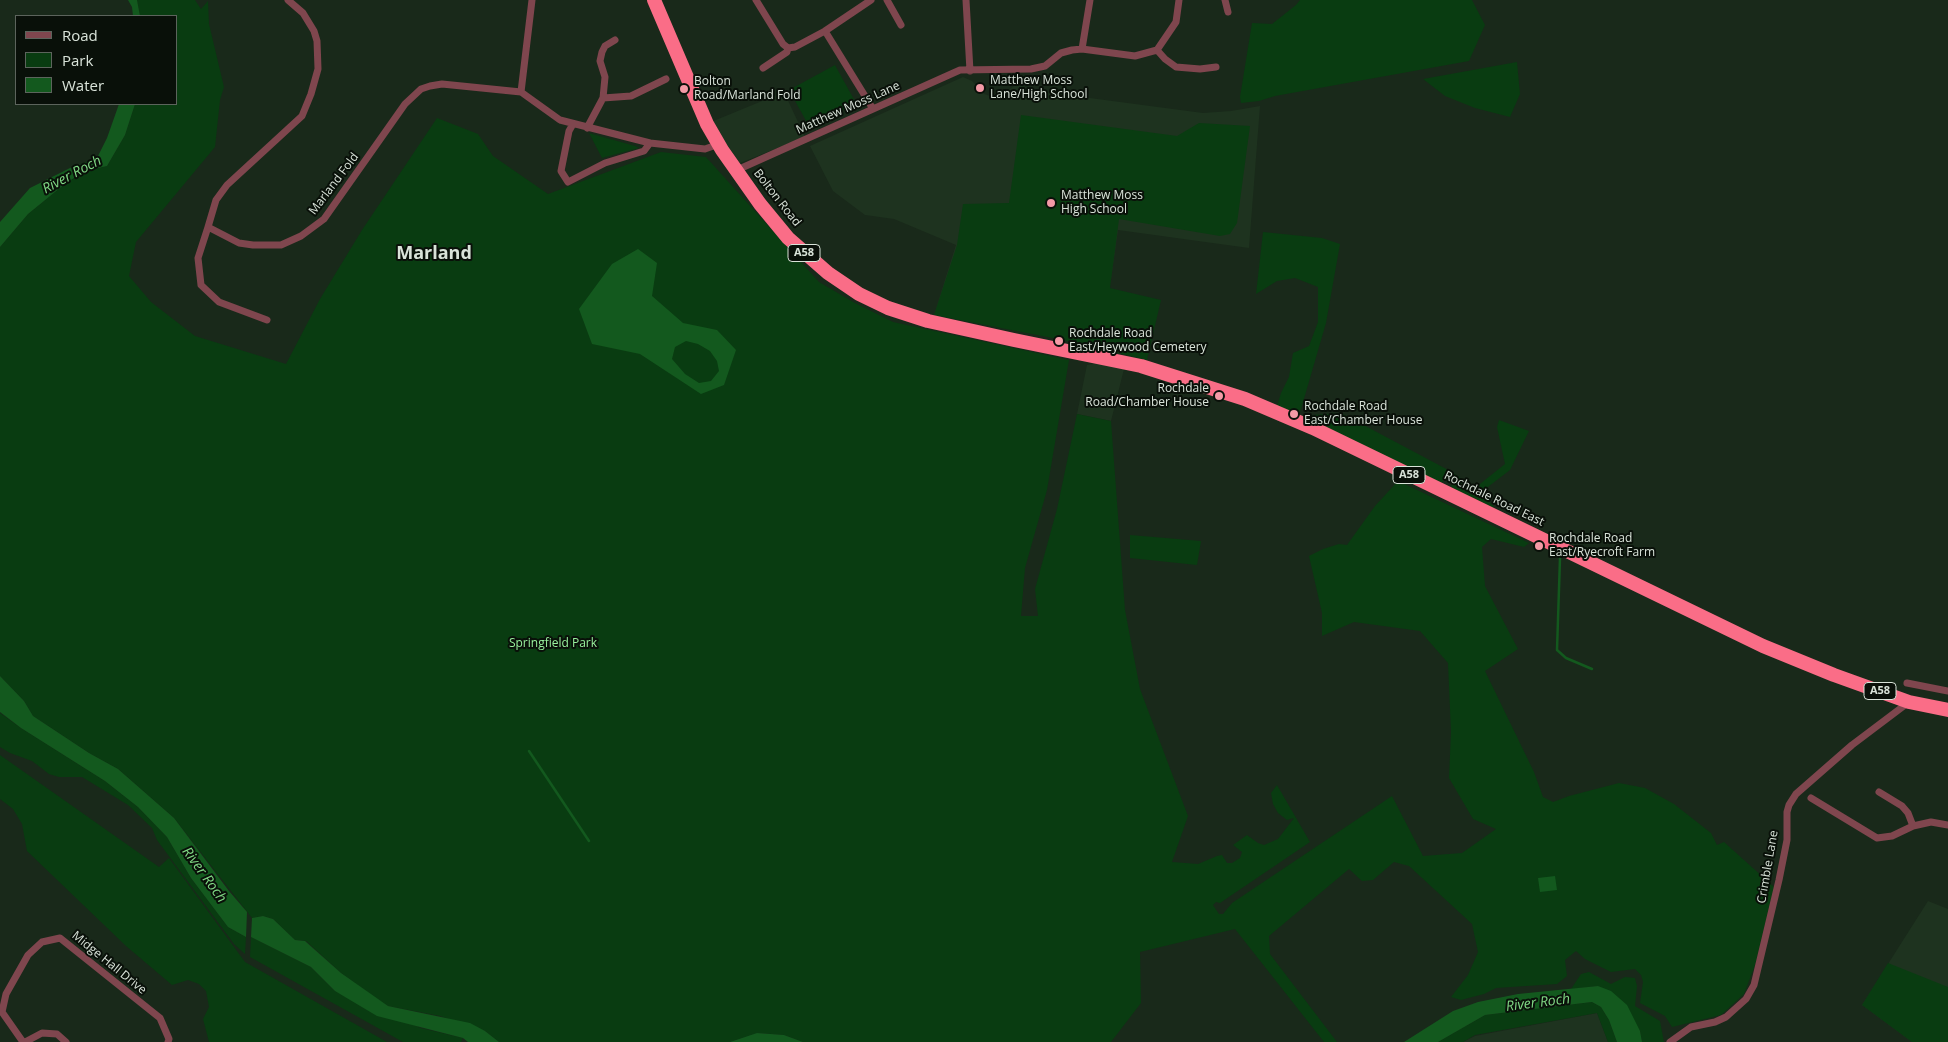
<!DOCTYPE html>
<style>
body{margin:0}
#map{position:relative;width:1948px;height:1042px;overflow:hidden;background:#19291a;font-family:"Open Sans",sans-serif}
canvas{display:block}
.legend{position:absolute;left:15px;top:15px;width:162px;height:90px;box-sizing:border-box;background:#091009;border:1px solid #5c645c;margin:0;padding:6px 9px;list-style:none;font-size:15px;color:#d9e3d9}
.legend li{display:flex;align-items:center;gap:10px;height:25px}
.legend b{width:25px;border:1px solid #5c645c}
</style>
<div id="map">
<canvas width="1948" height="1042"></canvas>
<ul class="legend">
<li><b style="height:6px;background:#7f464e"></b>Road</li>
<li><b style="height:14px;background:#093c11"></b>Park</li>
<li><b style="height:14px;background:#13591e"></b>Water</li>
</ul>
</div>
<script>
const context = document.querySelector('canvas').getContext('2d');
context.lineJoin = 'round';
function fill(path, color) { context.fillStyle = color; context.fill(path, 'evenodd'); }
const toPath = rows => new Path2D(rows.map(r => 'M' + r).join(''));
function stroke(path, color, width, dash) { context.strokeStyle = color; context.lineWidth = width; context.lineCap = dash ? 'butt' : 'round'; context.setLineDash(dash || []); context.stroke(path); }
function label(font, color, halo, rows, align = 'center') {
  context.font = font + ' "Open Sans",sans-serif'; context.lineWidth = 4; context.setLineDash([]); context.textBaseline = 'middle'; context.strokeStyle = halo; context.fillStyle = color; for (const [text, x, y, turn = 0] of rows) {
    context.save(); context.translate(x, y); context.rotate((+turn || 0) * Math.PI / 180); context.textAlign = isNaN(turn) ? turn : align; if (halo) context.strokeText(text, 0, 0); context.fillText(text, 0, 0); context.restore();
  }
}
const built = toPath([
 [963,77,972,81,984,94,997,98,1017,84,1037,91,1203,113,1231,111,1260,106,1249,248,1118,230,1111,280,934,315,956,245,894,219,865,215,833,191,810,146],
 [784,92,805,137,740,163,711,122],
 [1098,363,1124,369,1111,421,1077,414,1087,365],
 [1928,901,1948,909,1948,1042,1912,1042,1862,1005],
 [1597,1013,1608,1042,1463,1042,1475,1036]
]);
const green = toPath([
 [137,0,195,0,201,9,208,1,209,24,224,87,220,100,215,147,136,242,129,276,151,302,195,336,286,364,320,299,362,230,437,118,478,134,493,156,548,194,661,152,706,157,819,282,855,303,893,322,1069,360,1047,490,1025,568,1021,616,1038,616,1035,589,1057,509,1077,414,1111,421,1125,610,1140,689,1188,816,1172,862,1198,864,1217,856,1222,855,1227,863,1232,863,1240,858,1242,852,1233,845,1247,835,1258,843,1264,845,1278,839,1294,818,1287,820,1278,813,1273,804,1271,793,1277,785,1310,842,1220,903,1216,902,1213,905,1219,914,1223,914,1232,903,1392,796,1423,856,1462,853,1496,829,1473,819,1449,778,1451,732,1448,663,1420,631,1354,622,1322,636,1322,613,1309,556,1323,549,1339,544,1347,545,1375,506,1398,481,1529,543,1524,547,1491,539,1482,547,1485,586,1518,649,1485,671,1534,772,1543,797,1553,802,1569,796,1619,783,1645,788,1674,804,1711,833,1717,845,1724,842,1774,887,1755,965,1744,994,1721,1015,1672,1027,1665,1016,1640,1003,1643,982,1641,975,1635,969,1611,972,1585,959,1576,951,1565,960,1567,976,1557,984,1496,988,1484,994,1461,1000,1451,997,1468,975,1478,952,1472,924,1409,866,1394,862,1373,880,1362,881,1349,869,1269,936,1270,954,1337,1042,1324,1042,1235,929,1140,952,1141,1003,1111,1042,803,1042,784,1035,758,1033,730,1042,499,1042,485,1031,440,1016,388,1006,375,998,341,973,306,941,295,940,273,919,263,916,252,918,174,818,118,769,89,753,33,716,24,701,0,676,0,247,28,214,66,183,85,171,107,166,125,135,135,104,176,104,176,16,140,16],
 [1300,0,1472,0,1485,25,1469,61,1275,96,1259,101,1241,103,1240,97,1252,23,1272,24,1296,5],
 [1517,62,1520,94,1510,117,1475,108,1445,96,1423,79],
 [835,65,856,103,810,128,789,90],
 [1021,115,1177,136,1199,123,1250,126,1237,223,1230,234,1220,236,1119,219,1110,288,1161,300,1147,360,1068,341,934,315,957,245,963,204,1009,203],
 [589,133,635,146,639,148,602,158],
 [1263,232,1322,238,1340,244,1326,323,1299,416,1341,413,1452,472,1475,488,1505,464,1497,427,1499,420,1529,431,1510,470,1480,493,1494,506,1493,508,1453,489,1450,481,1444,480,1441,483,1277,406,1281,393,1289,377,1293,353,1309,346,1318,322,1318,287,1295,278,1277,281,1256,294],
 [1130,535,1201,541,1197,565,1130,558],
 [0,713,21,728,105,781,138,807,167,837,191,878,228,927,246,937,245,954,234,944,157,840,152,828,128,805,82,777,59,777,49,774,32,761,10,753,0,747],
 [0,755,159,867,169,858,245,962,387,1042,209,1042,203,1019,209,1007,206,991,199,984,188,980,172,985,126,946,27,851,22,824,13,809,0,799],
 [251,937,311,967,335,991,421,1028,463,1038,461,1042,403,1042,250,957],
 [1888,963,1948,987,1948,1042,1912,1042,1862,1005],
 [1589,972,1611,984,1625,977,1635,978,1637,986,1635,1006,1660,1021,1664,1042,1642,1042,1640,1031,1598,986,1571,989,1581,974],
 [1592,1002,1601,1007,1609,1020,1617,1042,1608,1042,1597,1013,1475,1035,1463,1042,1438,1042,1485,1015]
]);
const water = toPath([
 [128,0,137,0,140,16,133,16,132,7],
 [119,104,135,104,125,135,107,166,85,171,66,183,28,214,0,247,0,222,30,188,70,168,97,158,107,138],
 [638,249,657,263,652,296,683,323,717,330,736,350,724,385,701,394,640,354,592,344,579,309,612,264],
 [686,341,698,344,710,351,717,361,719,371,711,381,699,383,685,374,672,359,675,347],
 [0,676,24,701,33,716,89,753,118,769,174,818,229,891,247,912,246,937,228,927,191,878,167,837,138,807,105,781,21,728,0,712],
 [1555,876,1557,890,1540,892,1538,878],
 [263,916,273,919,295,940,305,941,341,973,388,1006,470,1023,485,1031,499,1042,468,1042,463,1038,377,1016,335,991,311,967,251,937,252,918],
 [1598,986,1611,991,1627,1005,1640,1031,1642,1042,1617,1042,1609,1020,1601,1007,1592,1002,1485,1015,1438,1042,1404,1042,1453,1011,1478,1002,1518,994],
 [757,1033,784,1035,803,1042,730,1042]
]);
const stream = toPath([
 [1560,558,1557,650,1566,658,1592,669],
 [529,751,589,841]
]);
const street = toPath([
 [288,0,303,13,314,31,317,41,318,69,311,94,302,116,227,185,216,200,208,227,239,243,253,245,281,245,301,236,324,219,405,104,421,89,430,86,442,84,521,92,560,120,650,143,705,149,719,144],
 [756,0,783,44,788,48],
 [887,0,901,25],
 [966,0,970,71],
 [1225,0,1228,12],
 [825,31,873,109],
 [1082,49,1090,0],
 [1157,50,1165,59,1176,67,1200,69,1216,67],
 [763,68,787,52,788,48,795,47,825,31,871,0],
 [521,92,532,0],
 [603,98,631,96,666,79],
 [573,124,569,131,561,171,568,182,605,163,644,151,650,143],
 [587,128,603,98,605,77,600,61,602,52,605,46,615,40],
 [737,170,960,70,1031,69,1045,66,1061,53,1072,50,1082,49,1135,56,1157,50,1176,22,1179,0],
 [208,227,198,258,201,285,219,302,267,320],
 [1907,683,1948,691],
 [1879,792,1902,806,1908,813,1913,826],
 [1811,798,1877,838,1892,836,1913,826,1931,822,1948,825],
 [23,1042,2,1012,6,994,28,955,42,942,60,938,160,1018,169,1039,168,1042],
 [25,1042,42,1033,57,1034,66,1042],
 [1670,1042,1691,1027,1715,1022,1726,1017,1746,999,1754,985,1779,880,1787,840,1787,812,1789,805,1796,794,1852,745,1909,702]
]);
const highway = toPath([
 [654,0,707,124,722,150,760,204,788,238,828,273,859,294,888,308,928,321,1014,340,1141,366,1245,399,1313,428,1763,646,1834,675,1909,702,1948,710]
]);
const markers = [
 [980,88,5,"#f49aa6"],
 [684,89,5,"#f49aa6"],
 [1051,203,5,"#f49aa6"],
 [1059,341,5,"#f49aa6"],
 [1219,396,5,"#f49aa6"],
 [1294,414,5,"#f49aa6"],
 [1539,546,5,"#f49aa6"]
];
const shields = [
 [804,253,32],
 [1409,475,32],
 [1880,691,32]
];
const shieldNames = [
 ["A58",804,253],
 ["A58",1409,475],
 ["A58",1880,691]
];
const poiNames = [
 ["Matthew Moss",990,81],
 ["Lane/High School",990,95],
 ["Bolton",694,82],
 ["Road/Marland Fold",694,96],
 ["Matthew Moss",1061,196],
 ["High School",1061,210],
 ["Rochdale Road",1069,334],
 ["East/Heywood Cemetery",1069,348],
 ["Rochdale",1209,389,"right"],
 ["Road/Chamber House",1209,403,"right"],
 ["Rochdale Road",1304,407],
 ["East/Chamber House",1304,421],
 ["Rochdale Road",1549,539],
 ["East/Ryecroft Farm",1549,553]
];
const streetNames = [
 ["Matthew Moss Lane",848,108,-24],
 ["Marland Fold",334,184,-53],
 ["Bolton Road",777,198,52],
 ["Rochdale Road East",1494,499,26],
 ["Crimble Lane",1768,867,-80],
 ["Midge Hall Drive",109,963,39]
];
const parkNames = [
 ["Springfield Park",553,644]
];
const waterNames = [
 ["River Roch",72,175,-28],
 ["River Roch",204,875,54],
 ["River Roch",1538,1003,-7]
];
const districtNames = [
 ["Marland",434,254]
];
fill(built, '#1e331f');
fill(green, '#093c11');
fill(water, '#13591e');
stroke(stream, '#13591e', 2.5);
stroke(street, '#7f464e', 7);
stroke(highway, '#fa6d87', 14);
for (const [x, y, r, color] of markers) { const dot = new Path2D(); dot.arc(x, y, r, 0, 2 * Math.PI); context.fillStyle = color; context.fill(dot); stroke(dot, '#091009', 2); }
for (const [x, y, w] of shields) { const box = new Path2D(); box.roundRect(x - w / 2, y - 8.5, w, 17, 4); context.fillStyle = '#091009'; context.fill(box); stroke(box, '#d9e3d9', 1); }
label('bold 11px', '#d9e3d9', null, shieldNames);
label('12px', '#d9e3d9', '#091009', poiNames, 'left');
label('12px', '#d9e3d9', '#091009', streetNames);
label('12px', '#99f29e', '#091009', parkNames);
label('italic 14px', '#80d885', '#091009', waterNames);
label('bold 18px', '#d9e3d9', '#091009', districtNames);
</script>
